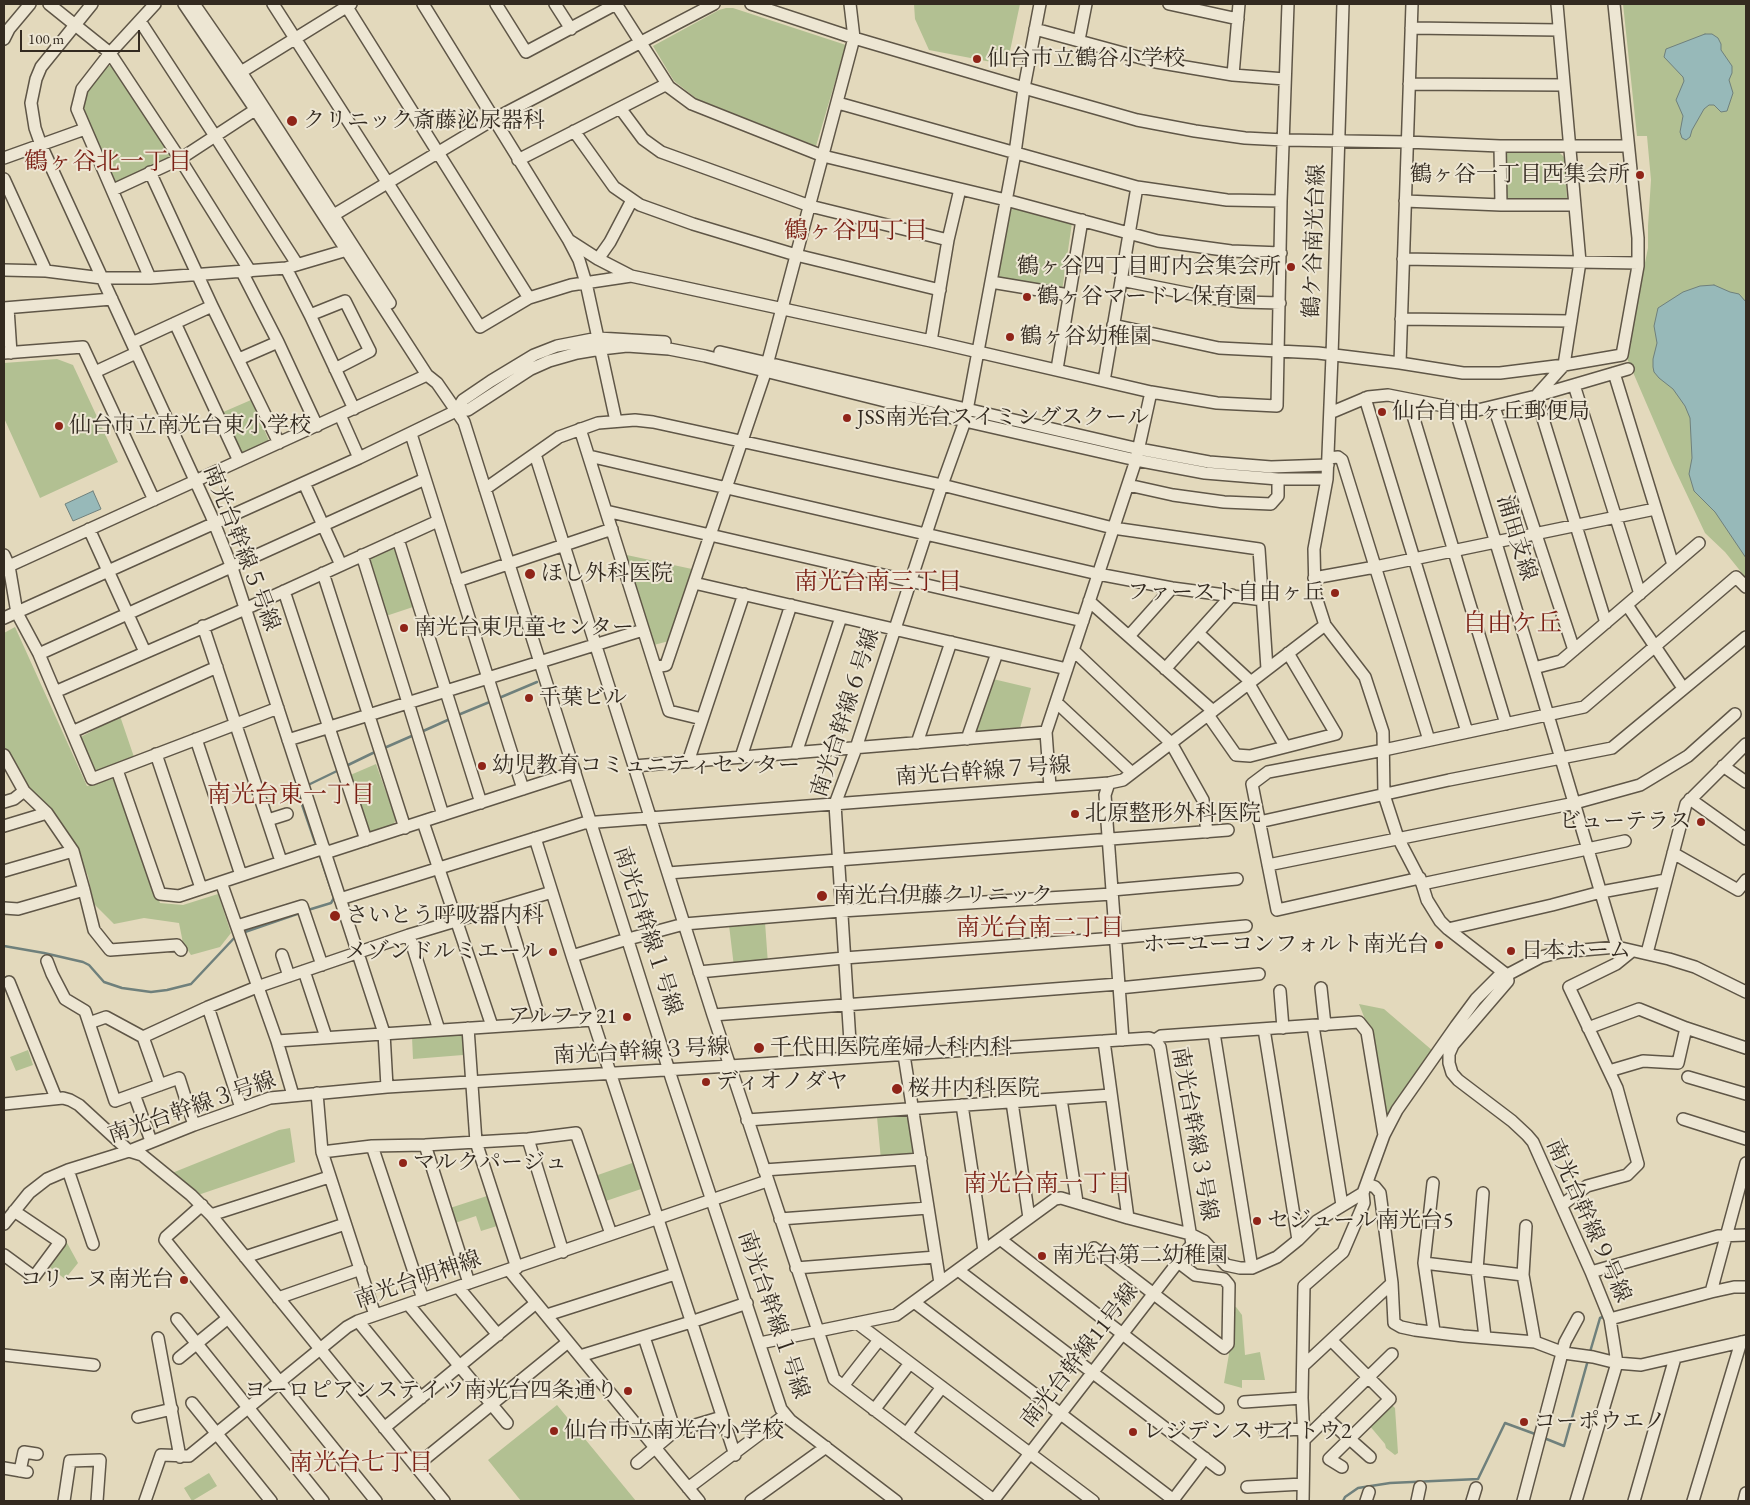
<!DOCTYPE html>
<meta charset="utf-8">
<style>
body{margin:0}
#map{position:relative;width:1750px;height:1505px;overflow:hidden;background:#e3d9bc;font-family:"EB Garamond",serif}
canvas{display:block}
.frame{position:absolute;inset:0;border:5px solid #332a20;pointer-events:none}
.scale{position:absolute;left:20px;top:30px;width:120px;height:22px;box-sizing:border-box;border:2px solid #332a20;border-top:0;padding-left:6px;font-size:15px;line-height:18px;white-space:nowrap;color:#332a20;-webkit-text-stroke:4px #ede6d3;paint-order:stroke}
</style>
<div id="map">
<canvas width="1750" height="1505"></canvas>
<div class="frame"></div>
<div class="scale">100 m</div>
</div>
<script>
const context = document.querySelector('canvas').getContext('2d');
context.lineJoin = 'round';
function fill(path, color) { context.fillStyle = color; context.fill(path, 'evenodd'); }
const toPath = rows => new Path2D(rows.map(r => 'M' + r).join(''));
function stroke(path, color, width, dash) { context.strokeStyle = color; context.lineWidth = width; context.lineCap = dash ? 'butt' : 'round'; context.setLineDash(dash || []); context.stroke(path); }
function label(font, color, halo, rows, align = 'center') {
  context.font = font + ' "EB Garamond","Noto Serif JP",serif'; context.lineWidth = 4; context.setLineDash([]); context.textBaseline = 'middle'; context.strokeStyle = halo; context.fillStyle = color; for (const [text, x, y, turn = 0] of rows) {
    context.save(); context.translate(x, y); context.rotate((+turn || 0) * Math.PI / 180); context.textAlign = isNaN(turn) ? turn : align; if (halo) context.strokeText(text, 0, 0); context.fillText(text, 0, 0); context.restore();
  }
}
const green = toPath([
 [914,4,1020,4,1007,65,929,50,915,19],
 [1623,4,1746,4,1746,578,1725,552,1705,533,1672,463,1626,356,1648,248,1648,226,1651,180,1647,136,1637,136],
 [726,8,733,8,846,45,816,146,697,99,674,81,653,46,719,10],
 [105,66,111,66,173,159,119,183,112,181,81,111,82,98],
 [1507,151,1558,151,1564,157,1567,198,1558,202,1507,201,1503,197,1502,156],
 [1009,206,1072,223,1062,291,994,279],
 [57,359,73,365,118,462,40,498,4,418,4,363],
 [251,400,270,443,241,456,221,413],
 [390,547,395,550,413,607,383,617,368,557],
 [622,554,692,569,669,641,650,646],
 [15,627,87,786,115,778,160,903,183,905,218,894,231,933,220,947,191,955,183,943,179,923,144,918,114,924,94,904,88,876,74,844,16,775,4,750,4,633],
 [993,679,1031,688,1019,732,975,736],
 [120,716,134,757,95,773,79,738],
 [376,764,396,820,393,825,368,835,348,776],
 [765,922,768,964,734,967,729,925],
 [1359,1004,1384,1009,1433,1051,1386,1119,1370,1032],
 [458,1033,463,1035,463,1055,413,1059,412,1037],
 [28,1050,33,1065,16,1071,10,1057],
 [903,1114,908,1119,914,1154,911,1158,881,1160,877,1117],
 [290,1128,295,1162,198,1195,172,1173,279,1130],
 [635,1162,644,1188,603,1202,595,1176],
 [487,1196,497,1226,481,1231,476,1216,455,1223,450,1208],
 [66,1241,78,1263,65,1279,47,1265],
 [1236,1307,1242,1315,1245,1355,1260,1352,1265,1380,1242,1380,1242,1388,1224,1383,1229,1354,1231,1308],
 [1390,1403,1395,1408,1398,1453,1395,1455,1386,1448,1385,1444,1369,1425],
 [557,1405,636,1501,521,1501,488,1460],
 [209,1473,217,1486,192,1501,184,1488]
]);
const water = toPath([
 [1705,34,1712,34,1718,38,1721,44,1721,50,1732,66,1732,73,1729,80,1733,93,1727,111,1721,112,1714,105,1709,105,1704,109,1692,130,1690,137,1686,140,1682,138,1680,132,1683,116,1676,100,1684,81,1683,77,1664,57,1666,49,1705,34],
 [1714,285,1730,292,1739,294,1746,302,1746,558,1715,512,1694,491,1689,474,1692,458,1690,418,1685,406,1673,389,1659,378,1654,372,1653,367,1653,359,1657,343,1654,326,1658,308,1683,292,1700,286,1714,285],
 [93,491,101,509,73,521,65,504,93,491]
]);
const stream = toPath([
 [499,698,537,682],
 [458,715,492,701],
 [421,732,450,719],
 [382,749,414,735],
 [346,766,377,751],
 [306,786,339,770],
 [301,789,297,790,317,848],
 [308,910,331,903,334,898,319,853],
 [242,933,300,913],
 [4,946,44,953,83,962,89,965,104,982,122,988,151,992,167,990,191,984,237,935],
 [1590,1352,1600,1318,1605,1316],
 [1544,1438,1564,1446,1588,1360],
 [1343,1501,1345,1497,1358,1488,1390,1483,1478,1479,1505,1423,1535,1434]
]);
const minor = toPath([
 [49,4,110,53,180,159,250,271],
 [92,4,41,67,36,79,31,103,35,128,41,145,211,515,232,568,384,1033,387,1087],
 [184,4,255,109,427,375,437,383,464,422,672,1080,781,1409,790,1420,896,1501],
 [194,4,241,72,390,303],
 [273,4,480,327,529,298,571,285,631,276,931,341,1151,392,1217,403,1277,406,1281,201,1288,4],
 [345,4,529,298],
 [423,4,568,239,579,260,586,283,616,421],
 [496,4,526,52,616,4],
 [555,4,571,29],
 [616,4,669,87,692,104,823,156,1006,200,1158,241,1231,251,1281,253],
 [751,4,854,38,1024,88,1137,120,1195,131,1245,138,1284,140,1407,142,1500,146,1628,146],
 [1169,4,1238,19],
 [1343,4,1332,356,1327,479,1314,549,1315,594,1325,625,1365,677,1383,732,1384,795,1398,838,1422,884,1427,900,1440,921,1448,929,1507,975],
 [1557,4,1580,262,1564,365,1536,396,1606,623],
 [140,21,215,136,297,264],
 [1411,28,1559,30],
 [1035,29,1156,62,1233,75,1285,79],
 [4,39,9,29,30,4],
 [1079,40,1086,4],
 [241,72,351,4],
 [1233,75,1239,4],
 [1409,84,1564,85],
 [838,103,1137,187,1227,200,1281,201],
 [620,108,643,139,661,152,810,206,948,240],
 [574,131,614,187,640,205,693,224,796,255,940,290],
 [1500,146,1501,205],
 [4,158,85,129],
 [518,160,667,84],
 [150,172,212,306,279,443],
 [4,179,46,271],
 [113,190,180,159,261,106],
 [1405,201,1501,205,1575,205],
 [327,219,494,119,714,4],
 [570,241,598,259,631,276],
 [598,259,610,242,632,200],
 [1403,259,1638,263],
 [286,268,310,315,354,409],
 [4,270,46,271,102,278,150,278,286,268,347,250],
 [242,272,278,342,317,426],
 [150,278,77,109,82,89,110,53,155,4],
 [1121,280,1211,298,1242,302,1280,303],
 [991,282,1069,295],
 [4,308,112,299],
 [8,308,11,353],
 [310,315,345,301,370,351,335,369],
 [1401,319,1571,321],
 [175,323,239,461],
 [1113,325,1219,348,1318,353,1400,363,1463,373,1500,373,1564,365,1622,355,1638,266,1638,238,1614,4],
 [931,341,948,240,960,189],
 [132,343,212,306],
 [720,352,1139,449,1209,462,1271,467,1328,465],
 [4,353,83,347,154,500],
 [239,359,278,342],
 [1400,363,1412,4],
 [1057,369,1082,220],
 [95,372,136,353],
 [1614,373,1673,565],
 [1104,381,1137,187],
 [1574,385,1640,594],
 [1365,398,1467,732],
 [1408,399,1506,724],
 [1494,407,1574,650],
 [456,411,463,400,491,381,534,355,557,346,598,338,665,342],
 [1330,413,1368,397,1388,395,1449,407,1454,410,1457,415,1534,668,1617,947],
 [340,415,359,458],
 [1457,415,1536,396,1628,369],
 [580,429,669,711,702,719],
 [411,434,523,789],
 [535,454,713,1015,834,1379,995,1501],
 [589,456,1098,574,1172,588,1263,600],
 [1328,458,1338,457,1342,460,1429,740],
 [304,483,341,565],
 [1128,485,1173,495,1224,502,1271,504,1278,496,1278,479],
 [485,489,559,437,598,423,635,420,653,422,942,485,1113,528,1259,549,1267,669],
 [606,511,1083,621],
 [89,529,145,652],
 [398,539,481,803],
 [4,555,9,566,17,613,39,654,92,779,278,708],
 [362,555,443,815],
 [9,566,427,375],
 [323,573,405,828],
 [1314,578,1375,567,1655,509],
 [457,581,612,529],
 [694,583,1067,669],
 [284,591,366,840],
 [1089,601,1213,711],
 [1627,605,1683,688],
 [4,618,359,458,456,411,468,410,531,369,549,361,577,353,601,349,627,346,669,349,705,356,965,421,1136,460,1205,473,1278,479,1327,479],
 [203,626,281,861],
 [1198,633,1251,682],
 [1129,636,1172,588],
 [1073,650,1171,743,1203,800,1207,832],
 [39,654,425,479],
 [655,667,666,665,764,376,854,38,850,4],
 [1534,668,1561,661,1699,543],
 [1165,669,1232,595],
 [1249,684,1285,746],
 [55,692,245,609,438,521],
 [1056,702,1132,773],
 [1208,715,1236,755,1250,756,1336,734,1288,653],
 [72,732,217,667],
 [196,739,241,875],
 [967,739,997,653],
 [288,740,643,630],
 [917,743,951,642],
 [796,753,841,617],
 [156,754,201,888],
 [4,755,24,791,47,813,73,851,84,890],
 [741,757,791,605],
 [688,762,744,594],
 [634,766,1046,732],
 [1723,766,1746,782],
 [117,770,160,894,179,896,324,848],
 [1109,783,1105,795,1123,1040],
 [1050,787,1046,732,1136,460,1151,392],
 [1690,799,1746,839],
 [4,802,14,799,24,791],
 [268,820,287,814],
 [423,822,492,1026],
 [1259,822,1449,780,1612,748,1746,637],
 [4,826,47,813],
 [535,838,572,956,735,1455],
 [325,853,575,772],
 [1673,853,1738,890,1746,880],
 [1268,865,1575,803,1640,785,1688,756,1735,714],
 [4,871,73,851],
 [668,873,1228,830],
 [1420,878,1277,910,1252,784,1268,772,1384,750,1584,707,1736,577,1746,587],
 [221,882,277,1041,293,1095],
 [1422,884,1625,841],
 [1112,890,1237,879],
 [340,899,584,823,1109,783,1123,780,1325,625],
 [505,906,541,1023],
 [4,908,18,909,84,890,94,930,110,950,177,945,181,950],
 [237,926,302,906,322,965],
 [1448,929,1552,905,1601,892,1666,880],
 [409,935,439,1030],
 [1647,953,1686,804,1746,744],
 [282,955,289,976],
 [572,956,621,941,684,924,841,911,1112,894],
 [47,961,52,974,65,999,85,1011,115,1101,179,1078,194,1125],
 [304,971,326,1037],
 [699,972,844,958,1116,938,1246,926],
 [1507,975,1508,981,1453,1045,1449,1054,1449,1063,1452,1073,1458,1080,1512,1121,1527,1135,1533,1142,1591,1272,1610,1319,1617,1363,1576,1501],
 [9,982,56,1098],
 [1119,988,1259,974],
 [1321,988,1325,1025],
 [1280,991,1283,1028],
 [208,1007,241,1108],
 [713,1015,1119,984],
 [89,1023,106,1017,143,1037,208,1007,257,987,409,935,552,892],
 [1313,1026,1342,1205],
 [468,1028,476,1142,517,1268],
 [1588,1028,1639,1009,1686,1028,1746,1048],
 [1264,1029,1298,1240],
 [1214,1033,1252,1268],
 [143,1037,160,1085],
 [1155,1040,1161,1036,1359,1022,1367,1032,1384,1135],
 [277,1041,593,1020],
 [1104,1041,1128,1218],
 [904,1055,940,1283],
 [851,1058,835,804,856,748,942,485,965,421,1015,153,1024,88,1040,4],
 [1609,1071,1643,1061,1678,1063,1686,1028],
 [1688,1077,1746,1094],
 [317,1093,322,1152,375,1315],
 [134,1094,151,1141],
 [1061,1099,1077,1202],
 [1012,1102,1029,1218],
 [4,1104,63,1098,70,1100,79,1105,129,1151,142,1155,191,1195,211,1215,444,1501],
 [962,1105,984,1251],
 [1683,1119,1746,1139],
 [747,1120,1111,1095],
 [528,1139,563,1252],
 [425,1145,469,1283],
 [372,1146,423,1299],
 [322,1152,372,1146,425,1145,528,1139,576,1133,611,1234],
 [68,1170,93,1244],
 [764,1170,921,1159],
 [1433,1183,1424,1263,1434,1331],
 [1367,1184,1375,1187,1380,1193,1392,1283,1394,1323,1401,1327,1415,1330,1463,1336,1535,1342,1564,1353,1593,1357,1617,1363,1641,1365,1746,1341],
 [1483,1193,1477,1270,1485,1337],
 [202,1205,166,1237,165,1240,376,1501],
 [1562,1205,1587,1186,1627,1175,1638,1164,1617,1088,1569,987,1616,964,1632,951],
 [211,1215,329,1177],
 [780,1219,928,1208],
 [4,1224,29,1193,47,1179,68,1170,129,1151,194,1125,270,1098,387,1087,730,1066,1149,1038,1155,1040,1160,1047,1192,1244,993,1501],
 [1526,1226,1523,1275,1535,1342],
 [1000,1239,1218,1408],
 [1094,1248,1224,1348,1228,1344,1229,1285,1224,1279,1195,1275,1178,1262],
 [4,1255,34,1277,60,1242,14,1211],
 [245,1257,345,1224],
 [1424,1263,1523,1275],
 [796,1268,936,1257],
 [509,1270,699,1501],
 [958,1270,1219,1469],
 [1591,1272,1718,1236,1746,1235],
 [458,1287,498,1335],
 [1711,1292,1746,1163],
 [278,1298,361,1269],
 [914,1302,1175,1501],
 [408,1304,507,1423],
 [547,1315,675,1274],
 [177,1319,323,1501],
 [1610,1319,1711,1292,1734,1287,1746,1287],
 [358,1321,421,1398],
 [857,1323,1093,1501],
 [644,1337,675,1431],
 [158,1338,180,1457],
 [1331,1340,1390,1399,1329,1459,1342,1467],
 [760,1343,896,1315,1055,1199,1061,1198,1128,1218,1190,1234,1204,1241,1226,1265,1240,1268,1252,1268,1277,1257,1298,1240,1317,1221,1363,1193,1384,1135,1397,1110,1456,1026,1476,999,1500,975,1507,975,1541,957,1560,952,1617,947,1669,959,1695,967,1746,992],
 [4,1355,94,1365],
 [580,1356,691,1322,747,1303],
 [179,1358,228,1318],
 [1303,1366,1392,1283],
 [843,1386,879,1340],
 [1244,1402,1302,1398],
 [192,1403,271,1501],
 [874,1410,910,1363],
 [138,1417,172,1409],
 [1326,1418,1370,1457],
 [384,1428,536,1303],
 [1265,1431,1303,1429],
 [906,1434,942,1387],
 [1304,1440,1392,1354],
 [637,1463,675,1431,722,1417],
 [416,1466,568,1342],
 [4,1468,27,1472],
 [20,1471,24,1452,37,1454],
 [1247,1487,1303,1484],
 [688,1488,785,1415],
 [1173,1500,1205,1458],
 [64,1501,70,1461,100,1460,97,1501],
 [145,1501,161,1455,189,1456,347,1327,358,1321,767,1181],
 [751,1501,826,1447],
 [1303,1501,1304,1440,1302,1398,1304,1286,1343,1252,1364,1203,1363,1193],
 [1366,1501,1369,1492],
 [1417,1501,1420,1487],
 [1472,1501,1476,1488],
 [1523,1501,1565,1342,1578,1318],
 [1634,1501,1675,1358],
 [1693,1501,1741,1342],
 [1744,1501,1746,1493]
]);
const markers = [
 [977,59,5,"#8f2418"],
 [292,121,6,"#8f2418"],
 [1640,175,5,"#8f2418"],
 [1291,267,5,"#8f2418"],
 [1027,297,5,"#8f2418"],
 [1010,337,5,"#8f2418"],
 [1382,412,5,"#8f2418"],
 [847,418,5,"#8f2418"],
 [59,426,5,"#8f2418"],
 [530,574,6,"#8f2418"],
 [1335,593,5,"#8f2418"],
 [404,628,5,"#8f2418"],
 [529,698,5,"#8f2418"],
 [482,766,5,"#8f2418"],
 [1075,814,5,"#8f2418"],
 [1701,822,5,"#8f2418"],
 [822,896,6,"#8f2418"],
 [335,916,6,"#8f2418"],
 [1439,945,5,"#8f2418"],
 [1511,951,5,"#8f2418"],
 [553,952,5,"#8f2418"],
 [627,1017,5,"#8f2418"],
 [759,1048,6,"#8f2418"],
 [706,1082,5,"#8f2418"],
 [897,1089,6,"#8f2418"],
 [403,1163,5,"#8f2418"],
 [1257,1221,5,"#8f2418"],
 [1042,1256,5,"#8f2418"],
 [184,1280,5,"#8f2418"],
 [628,1391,5,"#8f2418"],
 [1524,1422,5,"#8f2418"],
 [554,1431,5,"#8f2418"],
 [1133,1432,5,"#8f2418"]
];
const poiNames = [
 ["仙台市立鶴谷小学校",987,59],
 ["クリニック斎藤泌尿器科",303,121],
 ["鶴ヶ谷一丁目西集会所",1630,175,"right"],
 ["鶴ヶ谷四丁目町内会集会所",1281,267,"right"],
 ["鶴ヶ谷マードレ保育園",1037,297],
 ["鶴ヶ谷幼稚園",1020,337],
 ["仙台自由ヶ丘郵便局",1392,412],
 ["JSS南光台スイミングスクール",857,418],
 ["仙台市立南光台東小学校",69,426],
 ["ほし外科医院",541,574],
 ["ファースト自由ヶ丘",1325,593,"right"],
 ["南光台東児童センター",414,628],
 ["千葉ビル",539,698],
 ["幼児教育コミュニティセンター",492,766],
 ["北原整形外科医院",1085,814],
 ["ビューテラス",1691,822,"right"],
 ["南光台伊藤クリニック",833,896],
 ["さいとう呼吸器内科",346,916],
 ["ホーユーコンフォルト南光台",1429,945,"right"],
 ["日本ホーム",1521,951],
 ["メゾンドルミエール",543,952,"right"],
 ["アルファ21",617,1017,"right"],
 ["千代田医院産婦人科内科",770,1048],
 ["ディオノダヤ",716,1082],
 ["桜井内科医院",908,1089],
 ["マルクパージュ",413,1163],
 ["セジュール南光台5",1267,1221],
 ["南光台第二幼稚園",1052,1256],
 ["コリーヌ南光台",174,1280,"right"],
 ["ヨーロピアンステイツ南光台四条通り",618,1391,"right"],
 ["コーポウエノ",1534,1422],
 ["仙台市立南光台小学校",564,1431],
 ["レジデンスサイトウ2",1143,1432]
];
const streetNames = [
 ["鶴ケ谷南光台線",1315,241,-88],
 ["浦田支線",1516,538,73],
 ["南光台幹線５号線",241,548,69],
 ["南光台幹線６号線",846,713,-72],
 ["南光台幹線７号線",983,772,-4],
 ["南光台幹線１号線",647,931,72],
 ["南光台幹線３号線",641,1052,-3],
 ["南光台幹線３号線",192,1108,-19],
 ["南光台幹線３号線",1194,1134,80],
 ["南光台幹線９号線",1588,1221,66],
 ["南光台明神線",418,1280,-19],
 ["南光台幹線１号線",773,1315,71],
 ["南光台幹線11号線",1080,1356,-52]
];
const neighbourhoodNames = [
 ["鶴ヶ谷北一丁目",108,162],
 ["鶴ヶ谷四丁目",856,231],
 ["南光台南三丁目",878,582],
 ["南光台東一丁目",291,795],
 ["南光台南二丁目",1040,928],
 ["南光台南一丁目",1047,1184],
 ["南光台七丁目",361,1463]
];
const quarterNames = [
 ["自由ケ丘",1512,624]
];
fill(green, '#b2c092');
fill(water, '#97b9b9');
stroke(water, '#6f807c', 1);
stroke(stream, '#6f807c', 2.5);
stroke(minor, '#5f5647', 14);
stroke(minor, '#ede6d3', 11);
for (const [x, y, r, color] of markers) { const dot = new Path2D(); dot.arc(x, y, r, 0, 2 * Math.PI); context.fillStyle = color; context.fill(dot); stroke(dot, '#ede6d3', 2); }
label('22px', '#332a20', '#ede6d3', poiNames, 'left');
label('22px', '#332a20', '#ede6d3', streetNames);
label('24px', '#7a1f14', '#ede6d3', neighbourhoodNames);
label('25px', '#7a1f14', '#ede6d3', quarterNames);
</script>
